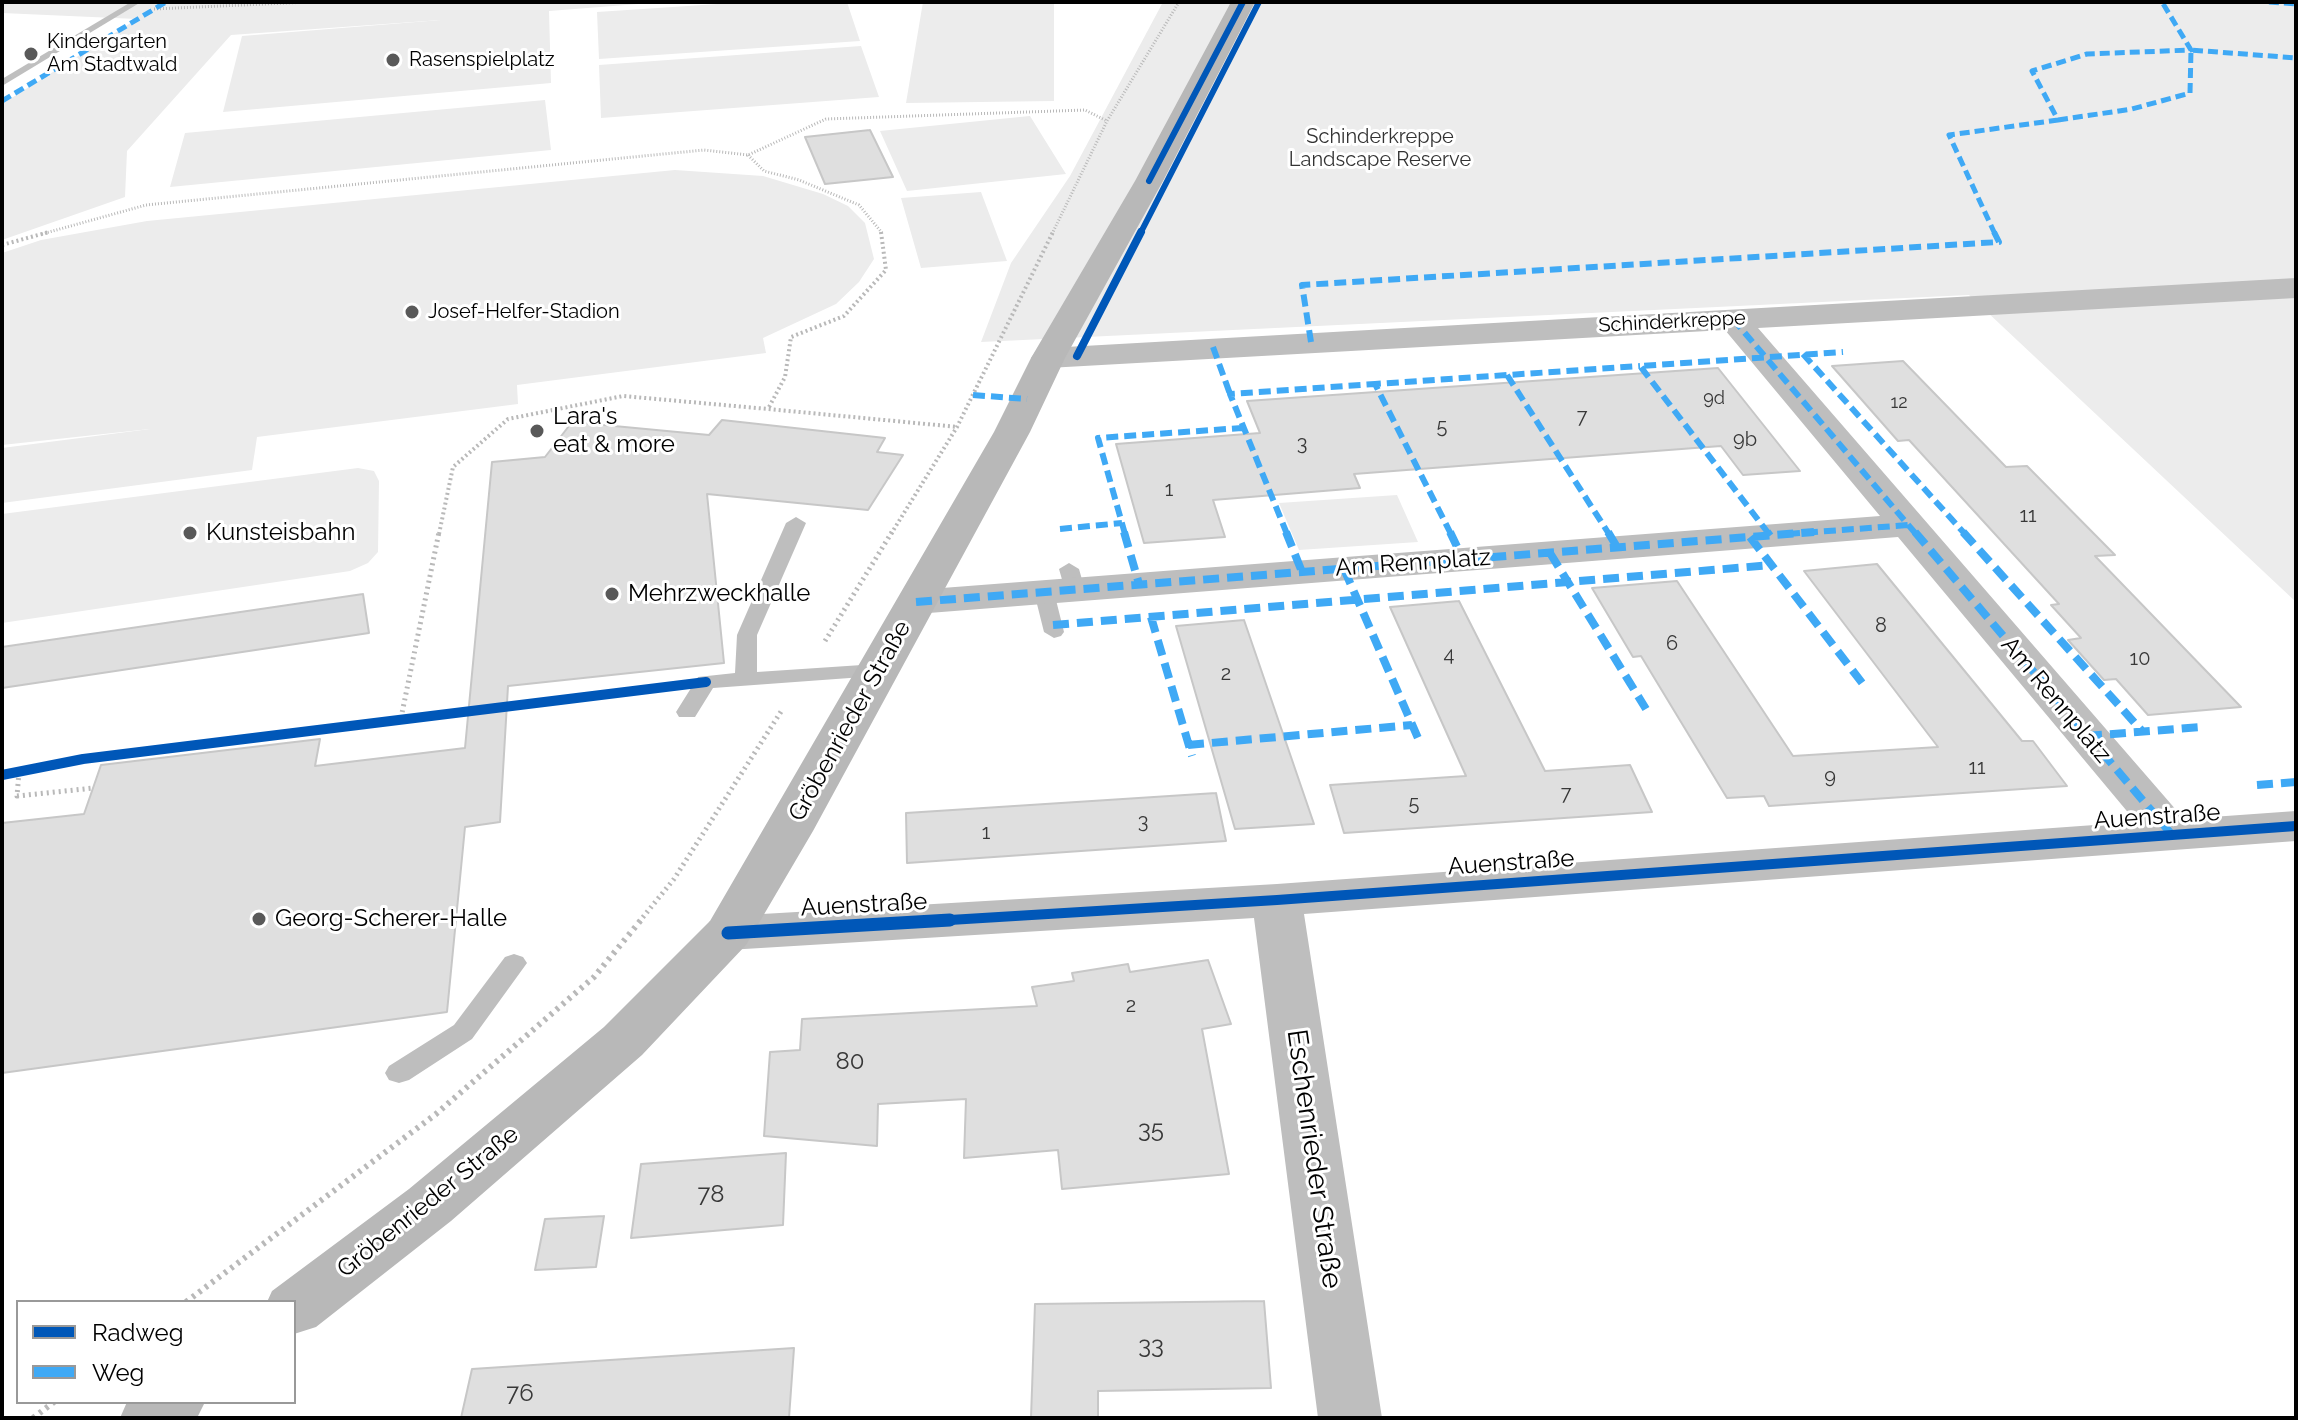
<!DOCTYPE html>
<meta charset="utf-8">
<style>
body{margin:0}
#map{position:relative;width:2298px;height:1420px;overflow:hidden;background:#fff;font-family:Raleway,sans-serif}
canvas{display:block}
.frame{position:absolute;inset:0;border:4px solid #000;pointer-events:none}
.legend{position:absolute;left:16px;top:1300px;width:280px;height:104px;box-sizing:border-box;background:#fff;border:2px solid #999;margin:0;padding:10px 14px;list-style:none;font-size:24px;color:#000}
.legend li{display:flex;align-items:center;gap:16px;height:40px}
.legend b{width:40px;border:2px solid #999}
</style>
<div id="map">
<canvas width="2298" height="1420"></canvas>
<div class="frame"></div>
<ul class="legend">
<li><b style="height:10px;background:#0057b8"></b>Radweg</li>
<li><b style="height:10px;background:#3fa9f5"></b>Weg</li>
</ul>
</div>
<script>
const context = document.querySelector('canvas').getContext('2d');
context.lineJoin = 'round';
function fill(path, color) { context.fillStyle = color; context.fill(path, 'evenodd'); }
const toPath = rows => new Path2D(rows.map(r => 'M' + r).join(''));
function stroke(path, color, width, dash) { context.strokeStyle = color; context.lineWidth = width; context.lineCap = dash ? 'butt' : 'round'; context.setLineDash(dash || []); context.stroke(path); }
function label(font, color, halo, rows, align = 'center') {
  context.font = font + ' Raleway,sans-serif'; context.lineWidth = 6; context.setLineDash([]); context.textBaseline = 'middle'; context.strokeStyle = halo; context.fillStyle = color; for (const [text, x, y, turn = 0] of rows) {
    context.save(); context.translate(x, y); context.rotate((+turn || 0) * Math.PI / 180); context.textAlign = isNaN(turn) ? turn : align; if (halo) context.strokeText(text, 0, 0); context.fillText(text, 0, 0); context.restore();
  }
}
const green = toPath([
 [2,2,664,2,549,11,551,83,223,112,242,36,441,20,231,35,127,151,125,197,2,240,2,104,137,19,2,13],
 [748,2,847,2,860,41,599,59,597,12],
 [923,2,1054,2,1054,101,906,103],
 [1163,2,2296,2,2296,602,1969,295,981,342,1011,263,1070,176],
 [861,46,879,97,601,118,599,65],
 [545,100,551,150,170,187,185,133],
 [1030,116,1066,174,907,191,880,131],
 [675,170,763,176,823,194,848,206,865,223,874,259,859,282,836,304,763,338,766,353,517,385,518,404,257,437,252,470,2,503,2,448,150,429,2,445,2,253,41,240,147,221],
 [981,192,1007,261,921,268,901,198],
 [358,468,374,471,379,481,378,552,368,563,350,571,2,623,2,514],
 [1397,495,1418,542,1299,550,1279,503]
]);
const stream = toPath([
 [131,2,141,2,2,86,2,79,131,2]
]);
const building = toPath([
 [870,130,893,177,825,184,805,137,870,130],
 [1903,361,2006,467,2027,466,2115,555,2095,556,2241,707,2148,715,2116,679,2104,680,2068,640,2081,638,2051,605,2059,604,1909,440,1898,441,1832,366,1903,361],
 [1718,368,1800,471,1743,475,1721,446,1354,474,1360,488,1213,500,1225,537,1144,543,1116,444,1260,433,1247,401,1718,368],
 [722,420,885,438,877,452,903,455,868,510,707,494,724,663,508,686,500,822,465,827,447,1012,2,1073,2,823,84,814,101,765,320,739,315,766,465,748,492,462,545,457,572,422,709,435,722,420],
 [1877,564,2022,741,2033,741,2067,786,1769,806,1764,796,1727,798,1641,656,1633,657,1592,588,1677,581,1793,756,1938,747,1804,571,1877,564],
 [363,594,369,633,2,688,2,647,363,594],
 [1459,601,1545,771,1630,765,1652,812,1344,833,1330,785,1466,776,1390,607,1459,601],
 [1244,620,1314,824,1235,829,1176,626,1244,620],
 [1216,793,1226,841,907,863,906,813,1216,793],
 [1208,960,1231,1024,1202,1029,1229,1174,1062,1189,1058,1150,964,1158,966,1099,878,1104,877,1146,764,1136,770,1052,800,1050,802,1019,1037,1006,1032,987,1074,981,1072,973,1128,964,1130,972,1208,960],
 [786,1153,783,1225,631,1238,641,1164,786,1153],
 [604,1216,596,1267,535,1270,545,1219,604,1216],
 [1264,1301,1271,1388,1098,1391,1098,1418,1031,1418,1035,1304,1264,1301],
 [794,1348,789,1418,461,1418,472,1369,794,1348]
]);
const pathFar3 = toPath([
 [154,9,309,2],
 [748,155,764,171,799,180,859,205,883,234],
 [42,234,146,205,704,150,748,155,826,119,1085,110,1107,121],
 [1052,234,1107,121,1179,2]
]);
const pathFar2 = toPath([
 [881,232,886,270,844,316,791,337,785,377,768,409,958,427],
 [2,245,49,232],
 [439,534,453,467,508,419,623,396,768,409],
 [891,534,957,427,1053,232]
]);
const pathFar1 = toPath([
 [825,641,892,532],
 [401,718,439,532],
 [19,772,17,796,94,788],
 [639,922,674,879,782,710]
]);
const path = toPath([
 [186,1302,436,1114,594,977,641,920],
 [33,1418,54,1402]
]);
const lane = toPath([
 [796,517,806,523,757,635,757,672,877,664,888,670,877,676,713,688,695,717,679,717,676,712,698,677,735,673,737,635,786,523,796,517],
 [1069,563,1079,569,1085,590,1082,594,1068,594,1065,590,1059,569,1069,563],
 [1044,586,1054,592,1064,632,1061,636,1054,638,1044,632,1034,592,1044,586],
 [514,954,523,957,527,963,472,1039,409,1080,399,1083,389,1080,385,1073,389,1066,454,1025,505,957,514,954]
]);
const street = toPath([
 [2296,278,2296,298,1758,328,2184,819,2296,811,2296,841,1304,914,1382,1418,1318,1418,1254,918,728,950,710,945,703,933,710,921,728,916,1277,884,2136,822,1898,537,916,614,902,611,896,602,902,593,916,590,1880,516,1725,330,1048,368,1036,365,1031,358,1036,351,1048,348,2296,278]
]);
const secondary = toPath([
 [1231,2,1255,2,1163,181,1065,358,1030,432,813,831,746,945,642,1055,451,1221,316,1327,294,1334,294,1302,267,1302,272,1291,409,1189,604,1027,710,921,994,432,1031,358,1135,181,1231,2],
 [127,1402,205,1402,197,1418,120,1418,127,1402]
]);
const quietFar2 = toPath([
 [2269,2,2296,4],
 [2,101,166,2],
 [2058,120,2132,109,2190,93,2191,50,2296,58],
 [1995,234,1949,135,2058,120,2032,71,2087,54,2191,50,2162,2]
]);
const quietFar1 = toPath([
 [1733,319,1916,534],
 [1311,342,1302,285,1999,242,1994,232],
 [1213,347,1230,394],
 [1803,354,1965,534],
 [1507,375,1609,534],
 [973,395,1027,399],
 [1060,529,1122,523],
 [1125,534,1098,438,1242,428],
 [1287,534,1230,394,1375,384],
 [1451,534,1375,384,1640,366],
 [1769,534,1640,366,1843,352],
 [1788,534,1909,525]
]);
const quiet = toPath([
 [1124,532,1139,584],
 [1286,532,1302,572],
 [1450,532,1463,559],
 [1608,532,1617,547],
 [1767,532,1770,536],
 [1915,532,2173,836],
 [1963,532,2142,731],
 [1750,537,1866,688],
 [1550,553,1646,709],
 [1344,569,1418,738],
 [916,602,1814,532],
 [1151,617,1192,756],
 [1053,625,1772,565],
 [2086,736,2202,727],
 [1188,745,1412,725],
 [2257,785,2296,782]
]);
const cyclewayFar3 = toPath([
 [1149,181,1243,2],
 [1140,234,1259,2]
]);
const cyclewayFar2 = toPath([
 [1077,356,1141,232]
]);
const cyclewayFar1 = toPath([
 [2,775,83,759,706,682],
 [917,922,1277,900,2296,826]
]);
const cycleway = toPath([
 [728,933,950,920]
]);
const markers = [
 [31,54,8,"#595959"],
 [393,60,8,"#595959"],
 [412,312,8,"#595959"],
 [537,431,8,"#595959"],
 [190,533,8,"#595959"],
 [612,594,8,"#595959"],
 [259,919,8,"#595959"]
];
const farNumbernames = [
 ["9d",1714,399],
 ["12",1899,403]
];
const farPoinames = [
 ["Kindergarten",47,42],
 ["Am Stadtwald",47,65],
 ["Rasenspielplatz",409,60],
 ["Josef-Helfer-Stadion",428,312]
];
const farParknames = [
 ["Schinderkreppe",1380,137],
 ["Landscape Reserve",1380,160]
];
const farStreetnames = [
 ["Schinderkreppe",1672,322,-3]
];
const numberNames = [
 ["7",1582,417],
 ["5",1442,427],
 ["9b",1745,440],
 ["3",1302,444],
 ["1",1169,490],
 ["11",2028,516],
 ["8",1881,626],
 ["6",1672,644],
 ["4",1449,655],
 ["10",2140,659],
 ["2",1226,674],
 ["11",1977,768],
 ["9",1830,777],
 ["7",1566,794],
 ["5",1414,804],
 ["3",1143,822],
 ["1",986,833],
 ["2",1131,1006]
];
const poiNames = [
 ["Lara's",553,417],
 ["eat & more",553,445],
 ["Kunsteisbahn",206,533],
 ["Mehrzweckhalle",628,594],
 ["Georg-Scherer-Halle",275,919]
];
const streetNames = [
 ["Am Rennplatz",1413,563,-4],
 ["Am Rennplatz",2056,700,50],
 ["Gröbenrieder Straße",850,721,-61],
 ["Auenstraße",2157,817,-4],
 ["Auenstraße",1511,863,-4],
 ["Auenstraße",864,905,-3],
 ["Gröbenrieder Straße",428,1202,-39]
];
const nearNumbernames = [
 ["80",850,1062],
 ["35",1151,1130],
 ["78",711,1195],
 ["33",1151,1346],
 ["76",520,1394]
];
const nearStreetnames = [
 ["Eschenrieder Straße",1314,1159,82]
];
fill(green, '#ececec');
fill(stream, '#bfbfbf');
fill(building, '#dfdfdf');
stroke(building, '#c7c7c7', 2);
stroke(pathFar3, '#b9b9b9', 3, [1, 2]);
stroke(pathFar2, '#b9b9b9', 4, [2, 3]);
stroke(pathFar1, '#b9b9b9', 5, [2, 4]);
stroke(path, '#b9b9b9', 6, [3, 5]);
fill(lane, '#bebebe');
fill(street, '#bebebe');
fill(secondary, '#b8b8b8');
stroke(quietFar2, '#3fa9f5', 5, [10, 5]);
stroke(quietFar1, '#3fa9f5', 6, [12, 6]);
stroke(quiet, '#3fa9f5', 8, [16, 8]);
stroke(cyclewayFar3, '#0057b8', 6);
stroke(cyclewayFar2, '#0057b8', 8);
stroke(cyclewayFar1, '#0057b8', 10);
stroke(cycleway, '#0057b8', 13);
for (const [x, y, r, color] of markers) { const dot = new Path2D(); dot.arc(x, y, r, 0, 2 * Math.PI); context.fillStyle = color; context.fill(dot); stroke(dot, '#fff', 3); }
label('18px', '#383838', null, farNumbernames);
label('20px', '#000', '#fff', farPoinames, 'left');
label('20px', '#333', '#fff', farParknames);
label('20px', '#000', '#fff', farStreetnames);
label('20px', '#383838', null, numberNames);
label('24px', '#000', '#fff', poiNames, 'left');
label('24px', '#000', '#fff', streetNames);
label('24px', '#383838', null, nearNumbernames);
label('28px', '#000', '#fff', nearStreetnames);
</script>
